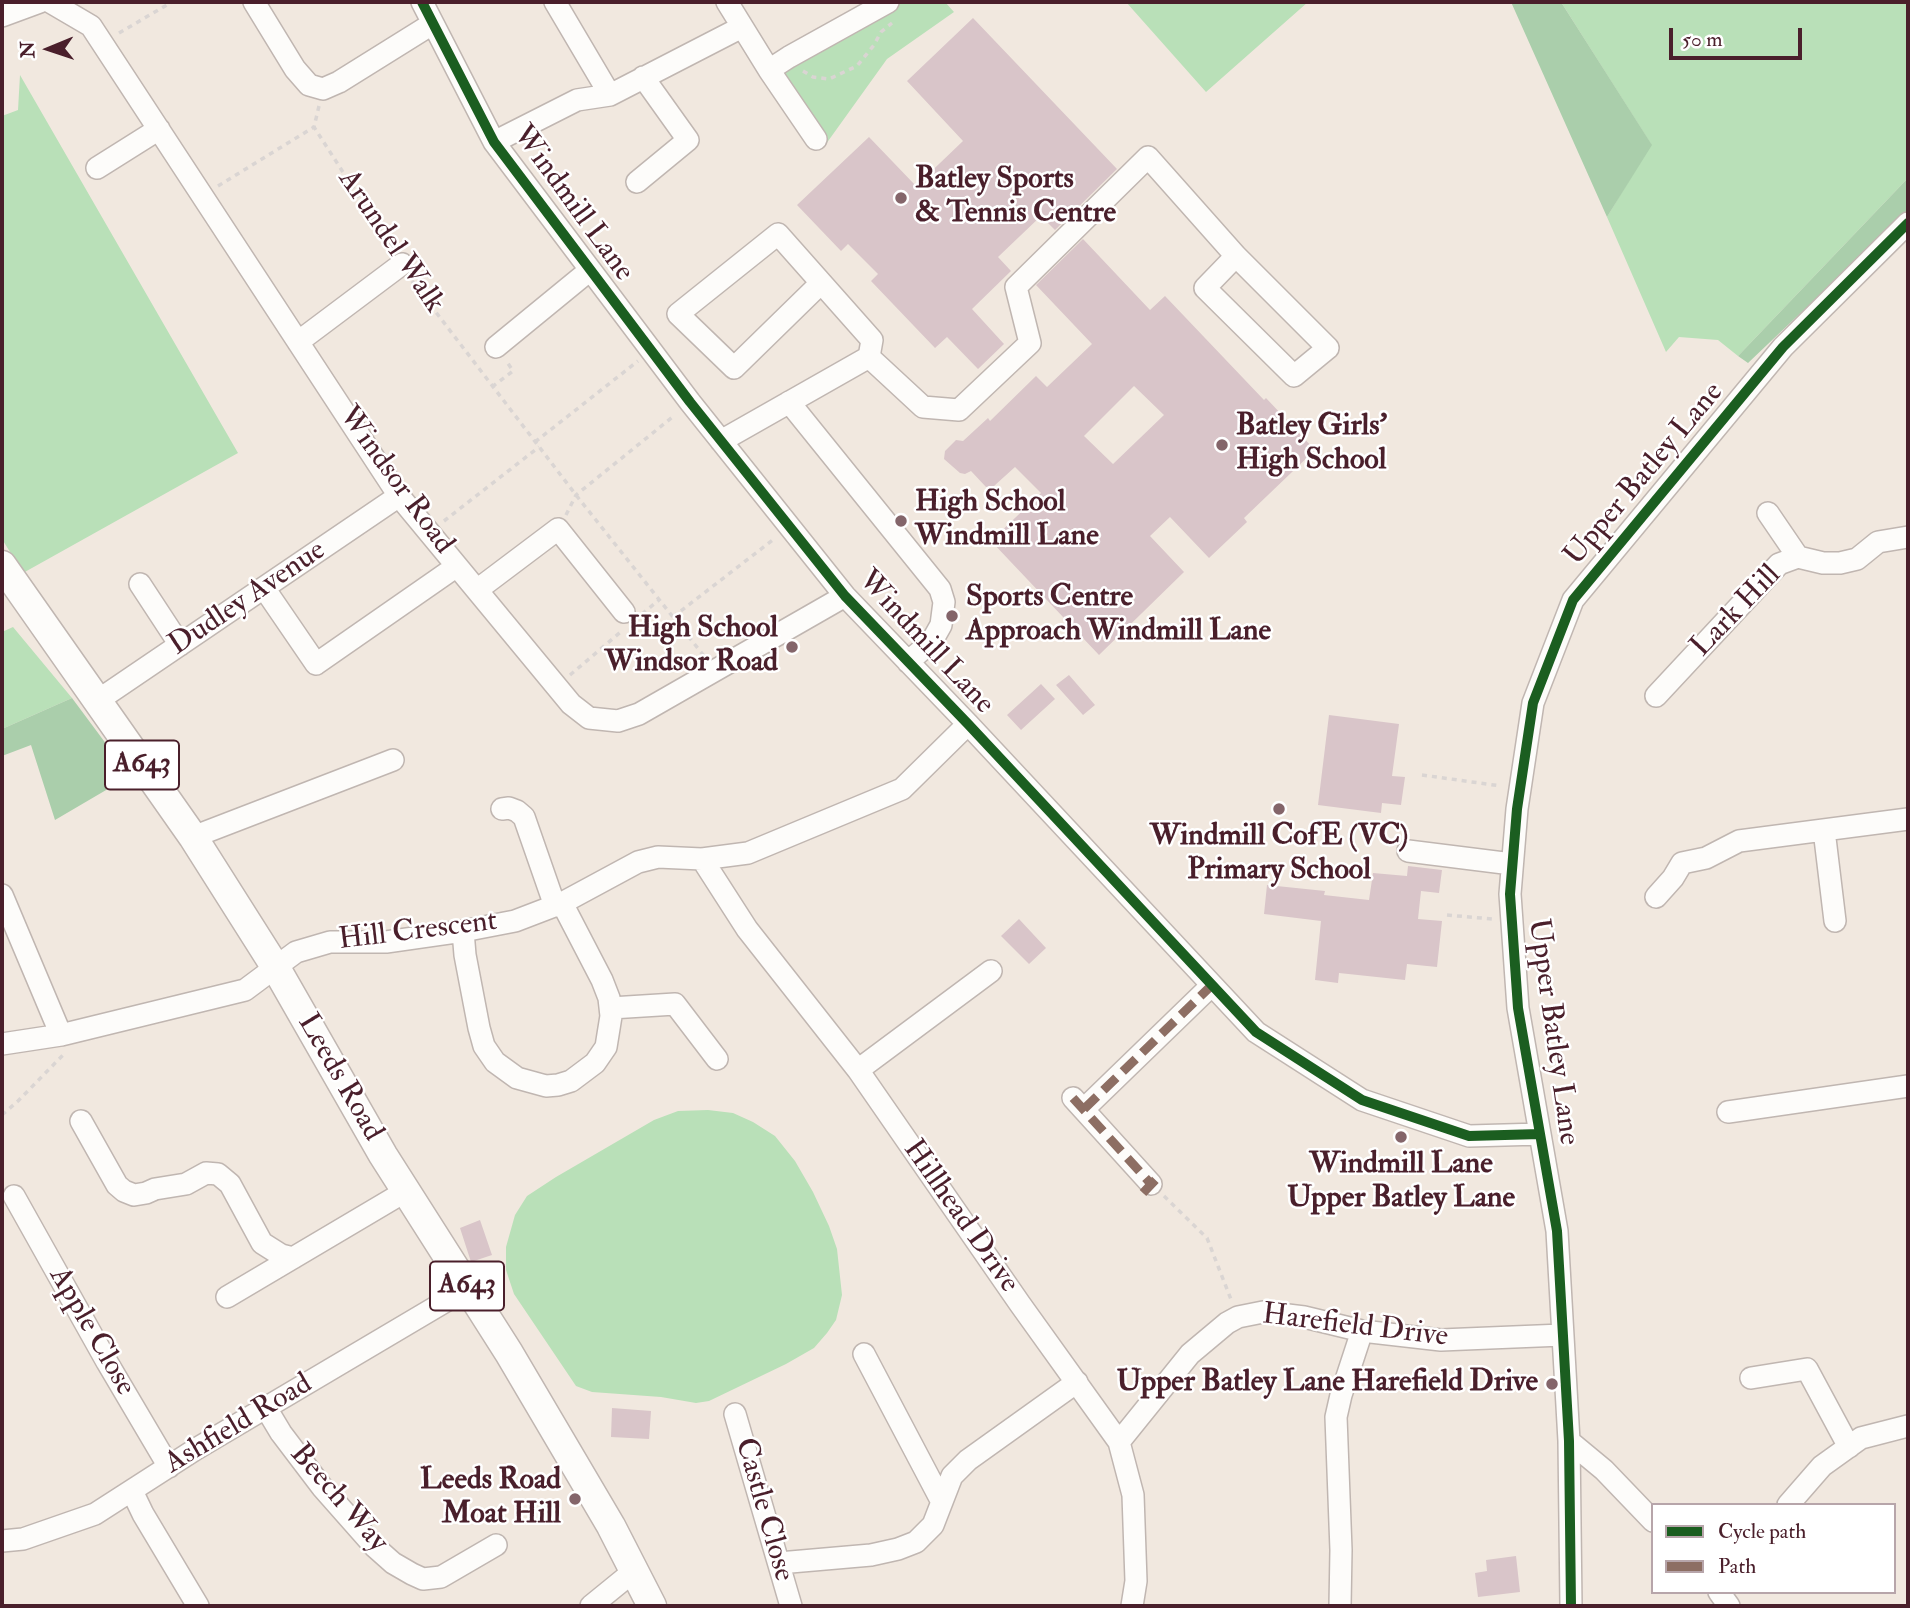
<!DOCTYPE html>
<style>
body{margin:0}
#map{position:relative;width:1910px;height:1608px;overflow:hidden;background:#f1e8df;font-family:"IM FELL Double Pica",serif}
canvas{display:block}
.frame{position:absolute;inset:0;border:4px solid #4a1f2b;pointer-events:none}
.legend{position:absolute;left:1651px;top:1503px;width:245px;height:91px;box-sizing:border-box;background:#fff;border:2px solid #b7a5aa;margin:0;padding:9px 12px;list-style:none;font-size:21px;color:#4a1f2b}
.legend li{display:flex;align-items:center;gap:14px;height:35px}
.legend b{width:35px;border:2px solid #b7a5aa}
.north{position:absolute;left:14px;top:14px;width:70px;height:70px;-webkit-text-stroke:5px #fff;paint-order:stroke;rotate:268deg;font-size:19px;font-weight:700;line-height:28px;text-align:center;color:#4a1f2b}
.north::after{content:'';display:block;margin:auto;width:24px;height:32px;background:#4a1f2b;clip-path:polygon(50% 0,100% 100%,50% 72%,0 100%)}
.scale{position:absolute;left:1669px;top:28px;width:133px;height:32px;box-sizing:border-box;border:4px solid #4a1f2b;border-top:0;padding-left:9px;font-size:21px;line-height:24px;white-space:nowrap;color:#4a1f2b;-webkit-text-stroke:5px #fff;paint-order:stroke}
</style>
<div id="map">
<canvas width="1910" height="1608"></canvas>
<div class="frame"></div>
<ul class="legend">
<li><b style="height:9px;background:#1b5e20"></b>Cycle path</li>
<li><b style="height:9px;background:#8d6e63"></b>Path</li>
</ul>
<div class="north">N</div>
<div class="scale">50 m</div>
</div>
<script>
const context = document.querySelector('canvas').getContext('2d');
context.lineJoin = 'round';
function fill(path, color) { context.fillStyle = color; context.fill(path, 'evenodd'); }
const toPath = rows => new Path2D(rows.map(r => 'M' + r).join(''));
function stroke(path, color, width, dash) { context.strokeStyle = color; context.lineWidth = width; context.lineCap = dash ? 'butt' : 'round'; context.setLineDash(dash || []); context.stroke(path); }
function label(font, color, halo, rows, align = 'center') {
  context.font = font + ' "IM FELL Double Pica",serif'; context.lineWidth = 5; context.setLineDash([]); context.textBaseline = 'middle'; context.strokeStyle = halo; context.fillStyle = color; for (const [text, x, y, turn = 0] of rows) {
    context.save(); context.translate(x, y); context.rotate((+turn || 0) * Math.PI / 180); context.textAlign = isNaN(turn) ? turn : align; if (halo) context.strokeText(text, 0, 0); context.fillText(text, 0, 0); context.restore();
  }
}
const green = toPath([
 [892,2,945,2,954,12,887,59,826,144,777,73],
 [1126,2,1308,2,1206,92],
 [1561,2,1908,2,1908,178,1738,356,1718,340,1679,337,1666,352,1607,217,1651,144],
 [20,75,238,453,23,573,2,539,2,116,18,110],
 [13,627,72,698,2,729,2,632],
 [708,1110,733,1113,753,1122,775,1136,795,1161,813,1192,829,1226,837,1249,842,1295,836,1320,827,1333,814,1348,786,1364,709,1401,696,1403,661,1397,592,1392,576,1386,514,1294,506,1270,506,1247,515,1215,527,1196,556,1177,654,1120,678,1111]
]);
const forest = toPath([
 [1511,2,1561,2,1652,145,1607,217],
 [1908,178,1908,211,1748,363,1738,356],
 [72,698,130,776,55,820,31,745,2,756,2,729]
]);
const building = toPath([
 [973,18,1117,169,1055,230,1041,216,998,257,1011,271,972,309,1004,344,978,369,947,337,935,348,871,281,878,274,848,244,841,251,797,205,869,137,916,186,963,141,907,81],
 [1083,239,1150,310,1165,296,1264,400,1266,398,1315,450,1244,518,1247,522,1209,558,1170,517,1150,536,1184,572,1099,655,991,541,1041,493,1015,467,994,486,986,487,971,471,965,474,960,473,944,459,945,451,956,440,963,441,988,418,990,421,1036,376,1047,387,1092,344,1036,285],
 [1134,386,1164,415,1113,464,1084,436],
 [1069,675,1095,705,1083,715,1056,685],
 [1041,684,1055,699,1021,730,1007,715],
 [1329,715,1399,724,1392,776,1405,777,1401,805,1382,803,1381,813,1318,805],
 [1408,866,1442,870,1439,893,1421,891,1418,919,1442,921,1437,967,1407,964,1405,980,1339,973,1338,983,1315,980,1321,921,1264,914,1267,885,1325,891,1324,895,1369,900,1373,873,1407,876],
 [1019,919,1046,948,1029,964,1001,936],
 [480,1220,492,1255,471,1262,460,1228],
 [612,1408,651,1411,649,1439,611,1437],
 [1516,1556,1520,1592,1478,1597,1475,1573,1487,1571,1486,1560]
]);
const path = toPath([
 [119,33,172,2],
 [803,71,813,77,829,79,857,66,874,45,881,32,892,23],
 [319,106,314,127,393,250],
 [218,186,314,127],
 [412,281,576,495,704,656],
 [492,387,513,371,507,362],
 [535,442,638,361],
 [566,515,576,495,675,415],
 [444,521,539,447],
 [642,614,659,600],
 [673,617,774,539],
 [570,675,623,630],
 [1422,775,1501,786],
 [1447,915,1492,919],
 [2,1115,18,1101,63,1055],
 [1164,1196,1207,1238,1232,1302]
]);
const minor = toPath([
 [50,2,91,26,399,496,571,704,589,718,618,721,639,714,845,596],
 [254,2,295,69,309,85,323,89,339,82,432,24],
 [422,2,494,142,690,402,845,596,968,724,1256,1032,1362,1100,1469,1136,1540,1134],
 [555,2,610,95],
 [727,2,769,70,816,139],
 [2,16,40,2],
 [769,70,789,57,888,2],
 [494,142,577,100,610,95,742,27],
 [97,168,159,129],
 [637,182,688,140,643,77],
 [298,342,402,264],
 [496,347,590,270],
 [869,357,923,407,959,410,1030,343,1016,287,1148,157,1236,256,1328,348,1294,376,1205,288,1236,256],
 [789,402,940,589,944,602,941,625,932,641,908,662],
 [721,441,869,357,872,340,778,234,678,314,734,368,821,283],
 [1768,513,1798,557],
 [140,584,180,645],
 [264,588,316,664,457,566],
 [477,590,558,529,624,612],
 [1656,696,1779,564,1798,557,1823,563,1840,563,1857,559,1878,542,1908,537],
 [97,701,399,496],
 [502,809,509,808,517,811,524,817,555,906],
 [1824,830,1835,921],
 [193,837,393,760],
 [1408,851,1512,864],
 [702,859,747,929,858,1070,1020,1304,1119,1442,1133,1495,1136,1581,1132,1606],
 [2,895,61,1035],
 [1656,897,1673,878,1682,863,1706,858,1739,841,1908,819],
 [463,931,465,955,479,1028,484,1046,495,1062,517,1078,546,1086,558,1085,571,1081,595,1063,606,1047,611,1016,609,998,602,980,562,903],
 [611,1008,675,1004,717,1059],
 [2,1044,61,1035,245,990,296,952,330,942,386,942,463,931,515,921,562,903,638,862,658,857,702,859,748,853,902,789,968,724],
 [858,1070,991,971],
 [1073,1098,1151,1184],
 [1084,1109,1212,985],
 [1728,1112,1908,1086],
 [81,1121,117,1185,124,1191,134,1195,146,1193,155,1189,186,1184,206,1173,218,1174,230,1184,262,1243,281,1255,293,1258],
 [14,1196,107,1362,169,1467],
 [227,1297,406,1191],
 [864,1354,942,1502],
 [1751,1378,1807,1369,1849,1447],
 [266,1408,281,1433,322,1487,375,1547,393,1563,412,1574,423,1579,441,1577,496,1545],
 [735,1414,791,1606],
 [1569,1441,1604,1470,1653,1521],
 [1119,1442,1190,1354,1227,1323,1238,1317,1263,1312,1304,1317,1362,1331,1441,1340,1562,1335],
 [132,1491,143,1514,198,1606],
 [1788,1505,1822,1466,1861,1438,1908,1426],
 [2,1541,23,1539,95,1514,196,1449,468,1288],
 [779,1563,871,1555,898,1549,916,1542,933,1525,952,1476,968,1460,1077,1382],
 [1719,1592,1729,1606],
 [591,1606,634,1571],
 [1340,1606,1341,1550,1336,1417,1341,1395,1362,1331],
 [1571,1606,1569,1441,1557,1231,1518,1008,1510,894,1517,809,1533,703,1573,600,1783,347,1908,223]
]);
const major = toPath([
 [2,565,193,837,276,968,383,1155,509,1353,611,1526,652,1606]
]);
const quiet = toPath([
 [1073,1098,1151,1184],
 [1084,1109,1212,985],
 [1143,1193,1161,1174]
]);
const cycleway = toPath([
 [422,2,494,142,690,402,845,596,968,724,1256,1032,1362,1100,1469,1136,1540,1134],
 [1571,1606,1569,1441,1557,1231,1518,1008,1510,894,1517,809,1533,703,1573,600,1783,347,1908,223]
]);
const markers = [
 [901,198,7,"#84656a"],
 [1222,445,7,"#84656a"],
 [901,521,7,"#84656a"],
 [952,616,7,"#84656a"],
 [792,647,7,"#84656a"],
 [1279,809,7,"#84656a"],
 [1401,1137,7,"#84656a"],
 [1552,1384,7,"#84656a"],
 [575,1499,7,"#84656a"]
];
const shields = [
 [142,765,74],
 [467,1286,74]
];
const shieldNames = [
 ["A643",142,765],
 ["A643",467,1286]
];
const poiNames = [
 ["Batley Sports",915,181],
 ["& Tennis Centre",915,215],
 ["Batley Girls'",1236,428],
 ["High School",1236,462],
 ["High School",915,504],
 ["Windmill Lane",915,538],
 ["Sports Centre",966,599],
 ["Approach Windmill Lane",966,633],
 ["High School",778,630,"right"],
 ["Windsor Road",778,664,"right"],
 ["Windmill CofE (VC)",1279,838,"center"],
 ["Primary School",1279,872,"center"],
 ["Windmill Lane",1401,1166,"center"],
 ["Upper Batley Lane",1401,1200,"center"],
 ["Upper Batley Lane Harefield Drive",1538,1384,"right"],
 ["Leeds Road",561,1482,"right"],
 ["Moat Hill",561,1516,"right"]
];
const streetNames = [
 ["Windmill Lane",572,204,54],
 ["Arundel Walk",390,242,56],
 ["Upper Batley Lane",1645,475,-50],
 ["Windsor Road",395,481,54],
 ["Dudley Avenue",248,599,-34],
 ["Lark Hill",1737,612,-46],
 ["Windmill Lane",925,643,47],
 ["Hill Crescent",418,932,-7],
 ["Upper Batley Lane",1552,1032,82],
 ["Leeds Road",339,1078,60],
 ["Hillhead Drive",960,1217,55],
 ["Harefield Drive",1355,1327,7],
 ["Apple Close",91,1332,60],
 ["Ashfield Road",239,1425,-31],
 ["Beech Way",338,1499,49],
 ["Castle Close",763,1510,74]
];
fill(green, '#b9e0b8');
fill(forest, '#aaceab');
fill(building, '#d9c5c9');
stroke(minor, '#c0b6b1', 24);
stroke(major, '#c0b6b1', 31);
stroke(path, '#dad5d3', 3.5, [5, 5]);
stroke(minor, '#fdfcfa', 21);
stroke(major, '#fdfcfa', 28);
stroke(quiet, '#8d6e63', 9, [18, 9]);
stroke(cycleway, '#1b5e20', 10);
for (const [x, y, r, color] of markers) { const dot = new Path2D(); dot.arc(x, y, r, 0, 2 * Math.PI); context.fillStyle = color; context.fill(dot); stroke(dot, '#fff', 2.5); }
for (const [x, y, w] of shields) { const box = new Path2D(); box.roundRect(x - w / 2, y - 24.5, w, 49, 5); context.fillStyle = '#fff'; context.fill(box); stroke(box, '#4a1f2b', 2); }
label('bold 28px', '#4a1f2b', null, shieldNames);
label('bold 30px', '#4a1f2b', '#fff', poiNames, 'left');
label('30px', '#4a1f2b', '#fff', streetNames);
</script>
